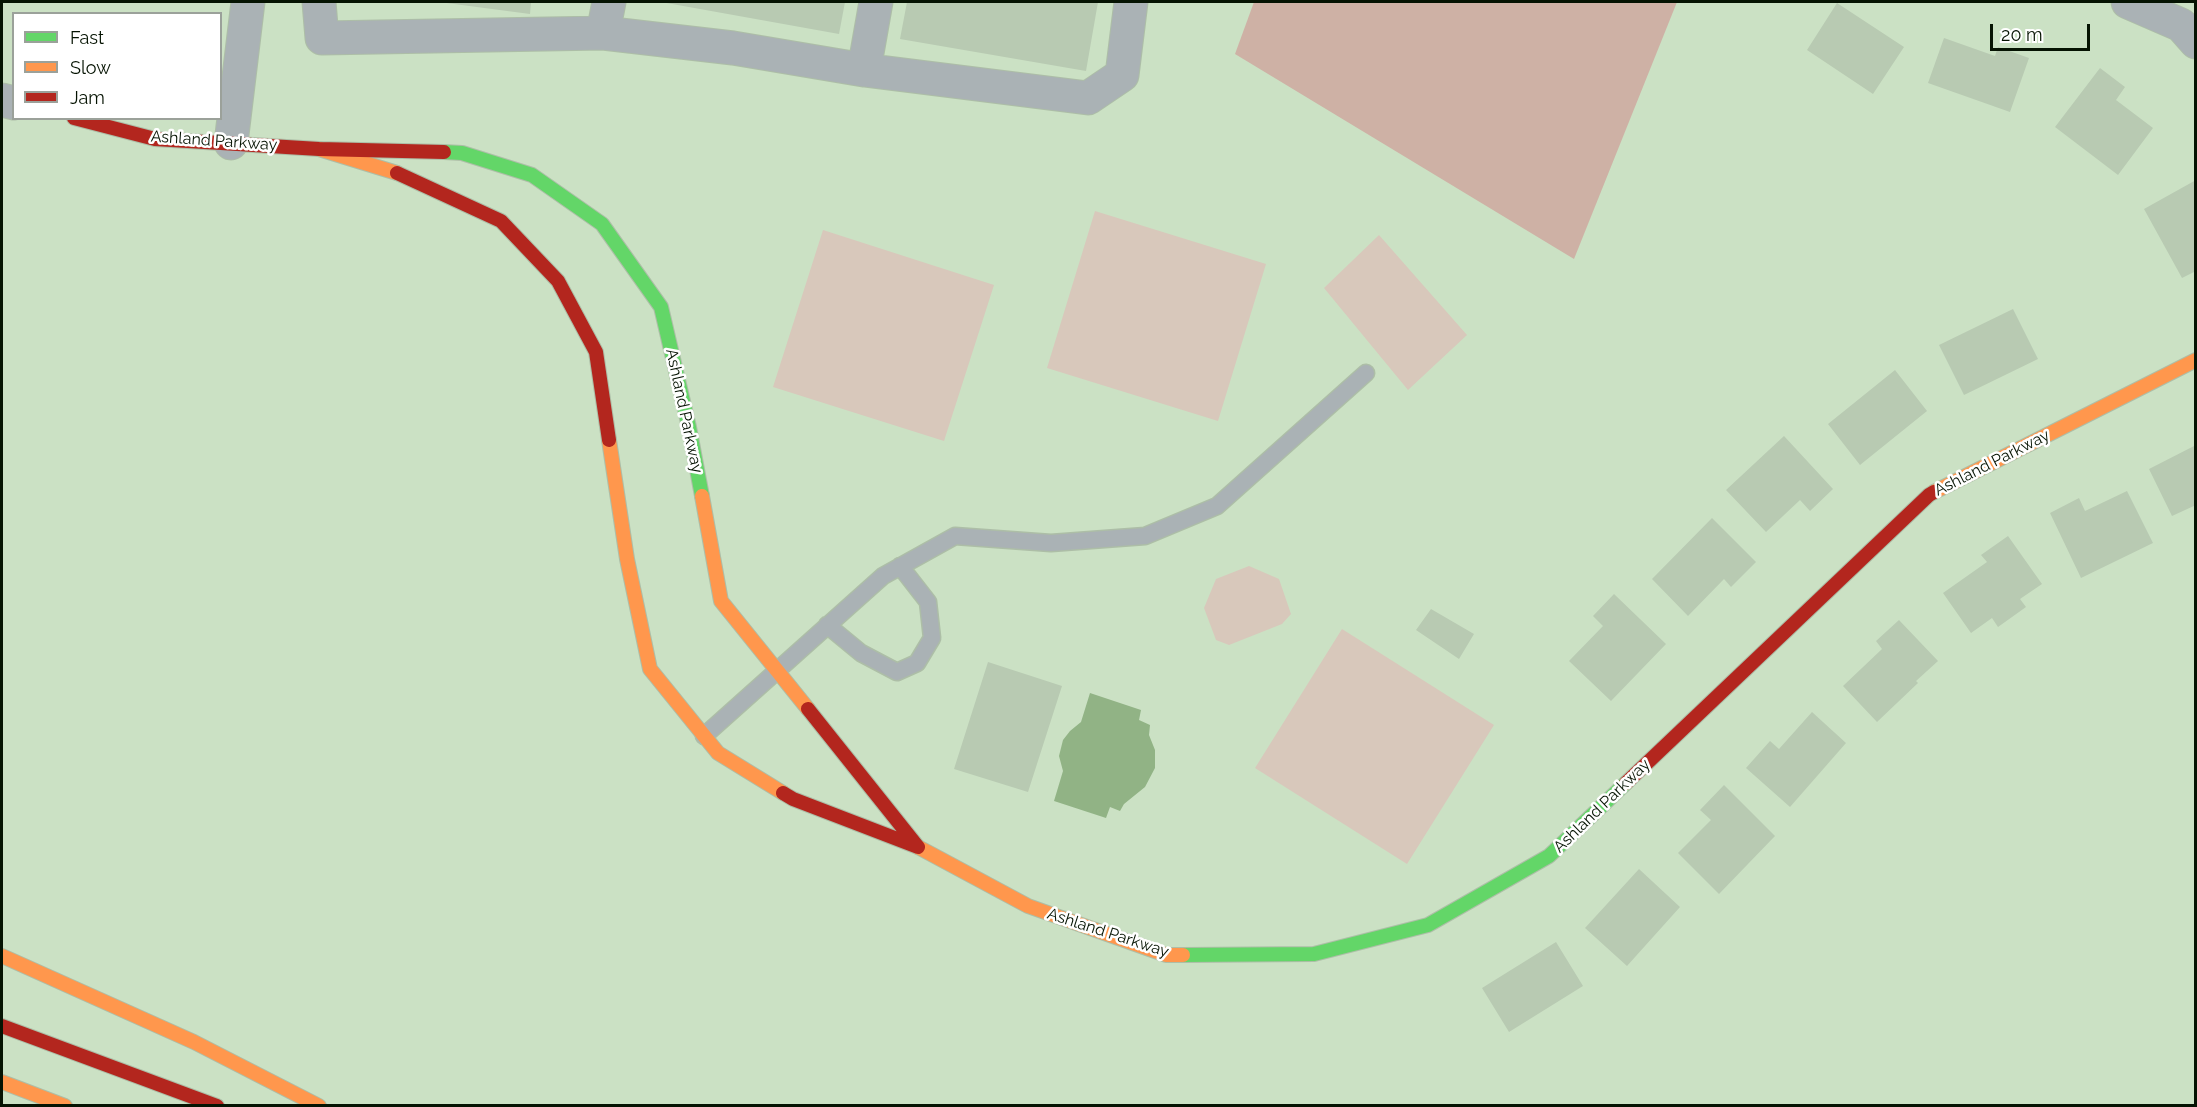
<!DOCTYPE html>
<style>
body{margin:0}
#map{position:relative;width:2197px;height:1107px;overflow:hidden;background:#cbe1c4;font-family:Raleway,sans-serif}
canvas{display:block}
.frame{position:absolute;inset:0;border:3px solid #051302;pointer-events:none}
.legend{position:absolute;left:12px;top:12px;width:210px;height:108px;box-sizing:border-box;background:#fff;border:2px solid #9ba19a;margin:0;padding:8px 10px;list-style:none;font-size:18px;color:#051302}
.legend li{display:flex;align-items:center;gap:12px;height:30px}
.legend b{width:30px;border:2px solid #9ba19a}
.scale{position:absolute;left:1990px;top:24px;width:100px;height:27px;box-sizing:border-box;border:3px solid #051302;border-top:0;padding-left:8px;font-size:18px;line-height:21px;white-space:nowrap;color:#051302;-webkit-text-stroke:4px #fff;paint-order:stroke}
</style>
<div id="map">
<canvas width="2197" height="1107"></canvas>
<div class="frame"></div>
<ul class="legend">
<li><b style="height:8px;background:#63d668"></b>Fast</li>
<li><b style="height:8px;background:#ff974d"></b>Slow</li>
<li><b style="height:8px;background:#b3261e"></b>Jam</li>
</ul>
<div class="scale">20 m</div>
</div>
<script>
const context = document.querySelector('canvas').getContext('2d');
context.lineJoin = 'round';
function fill(path, color) { context.fillStyle = color; context.fill(path, 'evenodd'); }
const toPath = rows => new Path2D(rows.map(r => 'M' + r).join(''));
function stroke(path, color, width, dash) { context.strokeStyle = color; context.lineWidth = width; context.lineCap = dash ? 'butt' : 'round'; context.setLineDash(dash || []); context.stroke(path); }
function label(font, color, halo, rows, align = 'center') {
  context.font = font + ' Raleway,sans-serif'; context.lineWidth = 5; context.setLineDash([]); context.textBaseline = 'middle'; context.strokeStyle = halo; context.fillStyle = color; for (const [text, x, y, turn = 0] of rows) {
    context.save(); context.translate(x, y); context.rotate((+turn || 0) * Math.PI / 180); context.textAlign = isNaN(turn) ? turn : align; if (halo) context.strokeText(text, 0, 0); context.fillText(text, 0, 0); context.restore();
  }
}
const green = toPath([
 [1095,211,1266,264,1218,421,1047,368],
 [823,230,994,285,944,441,773,387],
 [1379,235,1467,335,1408,390,1324,288],
 [1249,566,1279,579,1291,614,1282,624,1229,645,1216,640,1204,608,1216,579],
 [1342,629,1494,725,1407,864,1255,768]
]);
const forest = toPath([
 [1254,2,1677,2,1574,259,1235,54]
]);
const water = toPath([
 [1090,693,1141,710,1139,720,1150,725,1149,735,1155,750,1155,768,1145,787,1124,804,1120,811,1110,807,1106,818,1054,801,1063,771,1059,756,1063,740,1070,731,1081,722]
]);
const building = toPath([
 [439,2,531,2,530,14],
 [661,2,845,2,839,34],
 [907,2,1098,2,1086,71,900,39],
 [1837,3,1904,47,1873,94,1807,50],
 [1944,38,1995,56,1998,47,2029,58,2010,112,1928,83],
 [2100,68,2125,87,2116,100,2153,128,2118,175,2055,127],
 [2196,180,2196,271,2182,278,2144,209],
 [2013,309,2038,359,1964,395,1939,345],
 [1895,370,1927,411,1860,465,1828,424],
 [1784,436,1833,489,1810,511,1800,500,1766,532,1726,490],
 [2196,445,2196,505,2172,516,2149,469],
 [2127,491,2153,543,2081,578,2050,513,2079,498,2085,511],
 [1712,518,1756,562,1731,587,1724,579,1688,616,1652,579],
 [2008,536,2042,584,2020,599,2026,607,1998,627,1992,618,1971,633,1943,593,1987,562,1981,555],
 [1614,594,1666,644,1611,701,1569,661,1603,626,1593,616],
 [1431,609,1474,634,1459,659,1416,630],
 [1899,620,1938,661,1916,681,1918,683,1877,722,1843,686,1882,649,1876,641],
 [988,662,1062,686,1028,792,954,769],
 [1812,712,1846,743,1790,807,1746,768,1770,741,1779,749],
 [1724,785,1775,836,1719,894,1678,853,1711,820,1700,810],
 [1639,869,1680,907,1627,966,1585,928],
 [1556,942,1583,986,1509,1032,1482,988]
]);
const lane = toPath([
 [827,625,861,653,897,672,917,663,932,638,928,602,900,566],
 [704,736,883,576,955,536,1051,543,1145,536,1217,506,1366,373]
]);
const street = toPath([
 [319,2,322,38,603,33],
 [609,2,603,33,733,48,864,70],
 [876,2,864,70,1088,98,1122,75,1131,2],
 [2128,2,2181,25,2196,42],
 [2,100,14,103],
 [231,143,248,2]
]);
const fast = toPath([
 [444,152,462,153,532,175,602,224,661,307,689,427,702,496],
 [1183,955,1314,954,1428,925,1549,856,1626,783]
]);
const slow = toPath([
 [319,149,397,173],
 [609,440,627,559,650,669,718,753,783,793],
 [1934,492,2196,360],
 [702,496,721,601,808,709],
 [918,847,1028,906,1166,955,1183,955],
 [2,956,194,1042,319,1106],
 [2,1082,65,1106]
]);
const jam = toPath([
 [74,118,155,139,319,149,444,152],
 [397,173,501,221,558,281,596,352,609,440],
 [1626,783,1929,495,1934,492],
 [783,793,793,799,918,847,808,709],
 [2,1026,217,1106]
]);
const streetNames = [
 ["Ashland Parkway",214,141,4],
 ["Ashland Parkway",684,411,78],
 ["Ashland Parkway",1992,463,-27],
 ["Ashland Parkway",1602,806,-44],
 ["Ashland Parkway",1108,933,18]
];
fill(green, '#d8c8bb');
fill(forest, '#ceb1a5');
fill(water, '#91b385');
fill(building, '#b8cab2');
stroke(lane, '#adbea7', 19);
stroke(street, '#adbea7', 35);
stroke(fast, '#adbea7', 16);
stroke(slow, '#adbea7', 16);
stroke(jam, '#adbea7', 16);
stroke(lane, '#aab2b5', 16);
stroke(street, '#aab2b5', 33);
stroke(fast, '#63d668', 14);
stroke(slow, '#ff974d', 14);
stroke(jam, '#b3261e', 14);
label('16px', '#051302', '#fff', streetNames);
</script>
